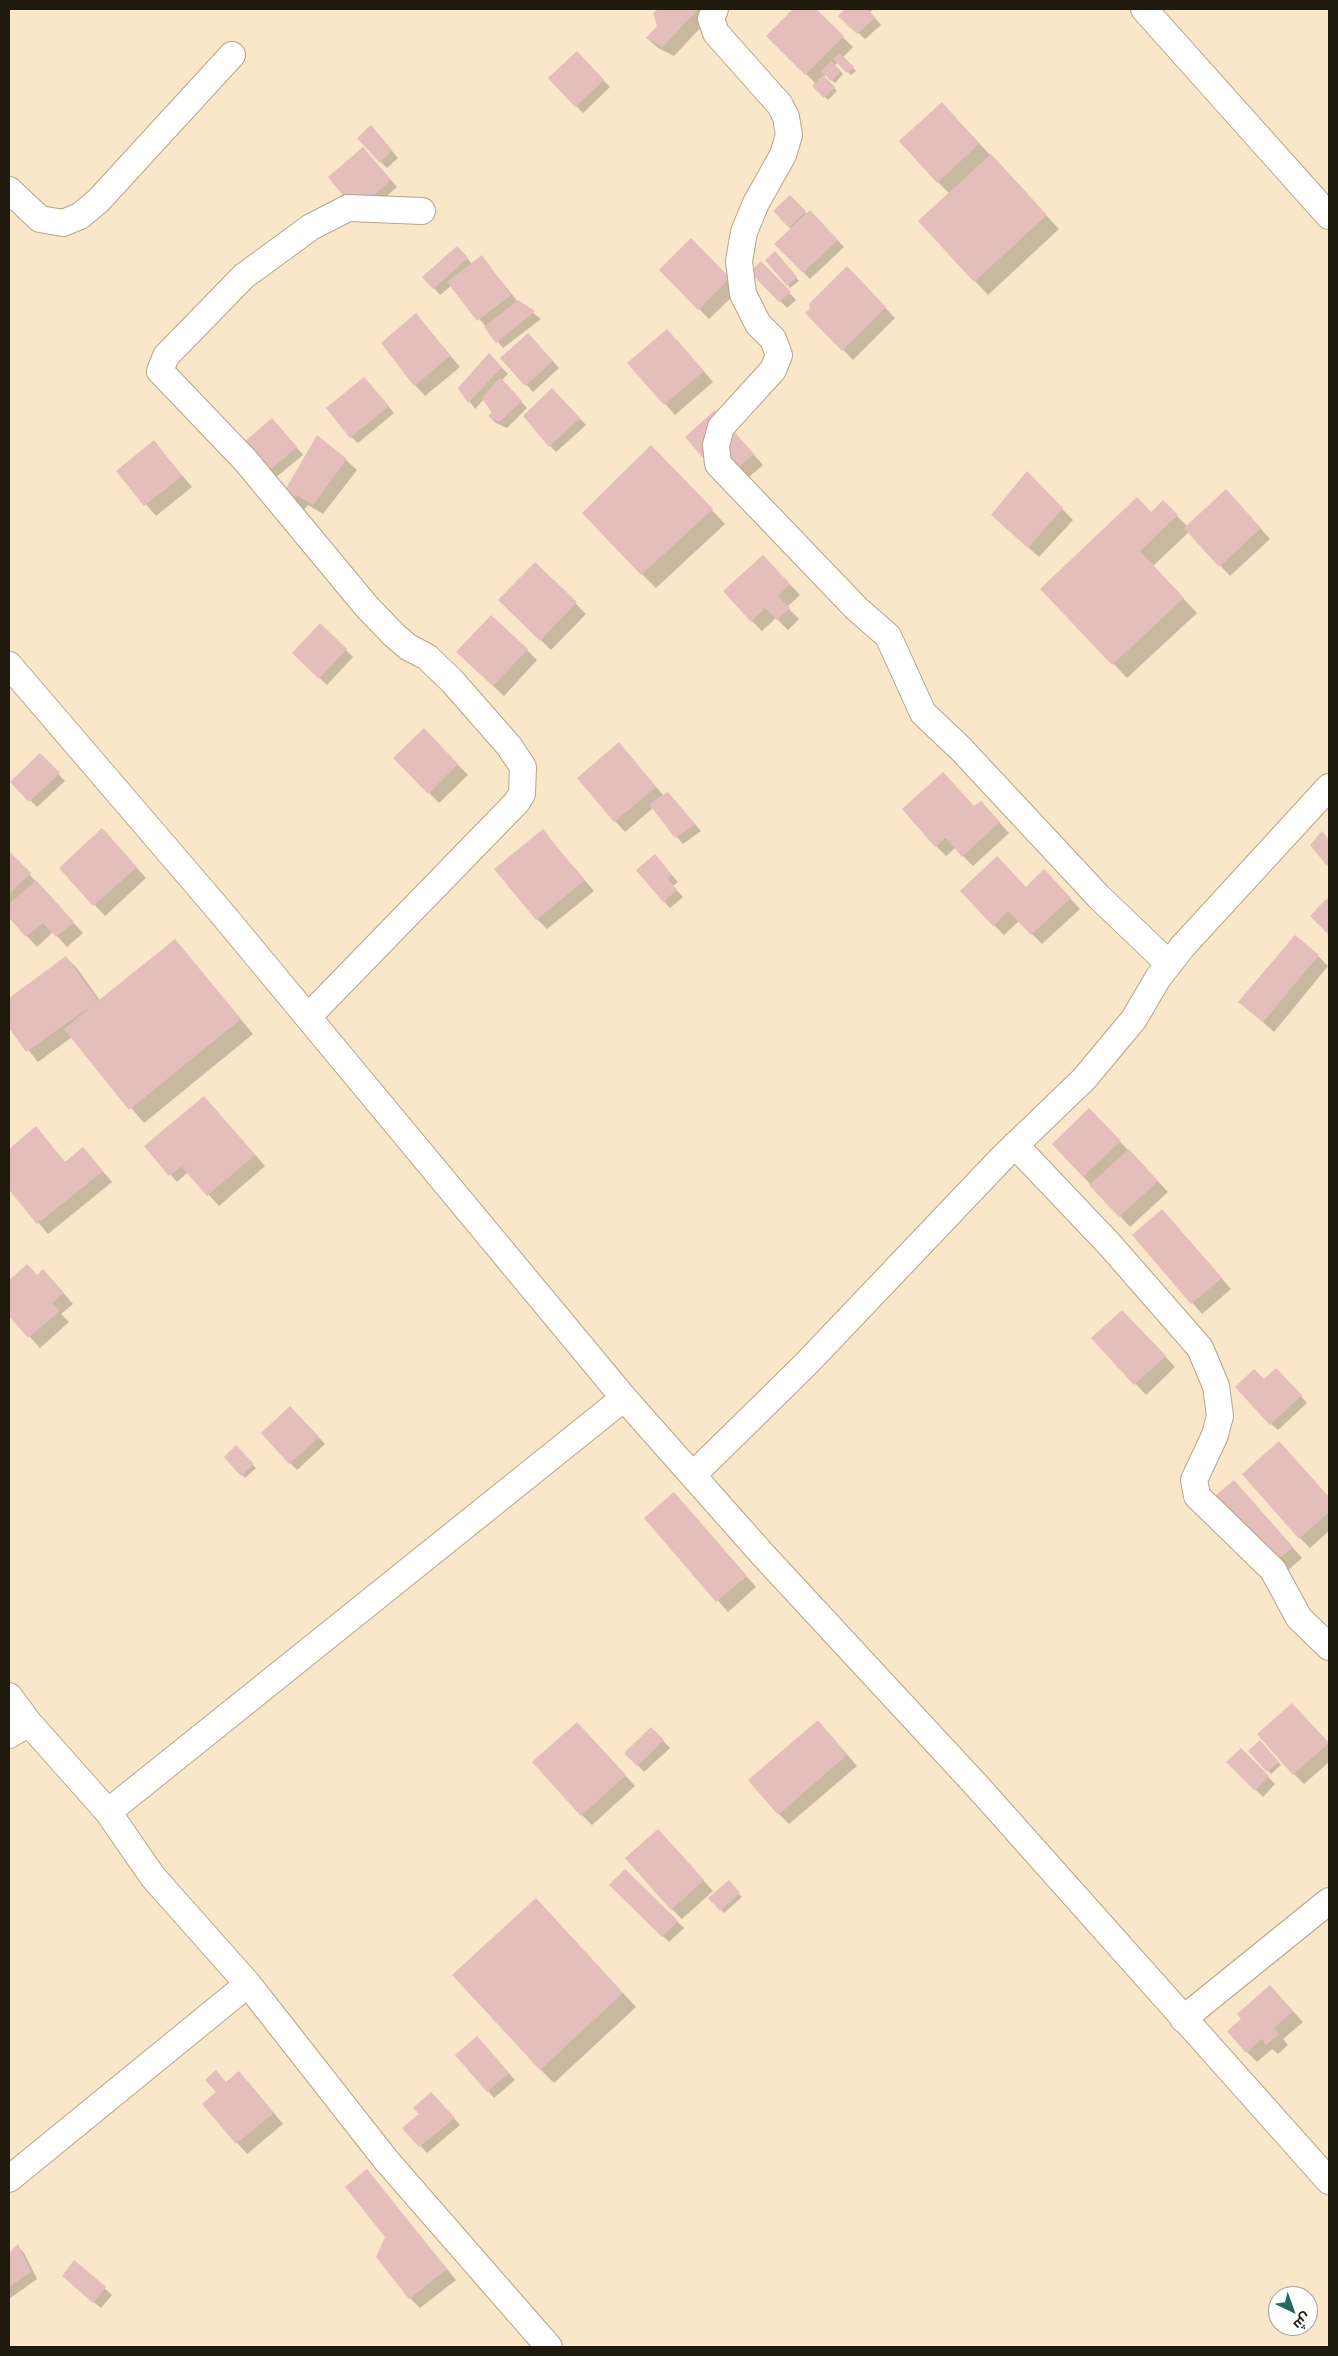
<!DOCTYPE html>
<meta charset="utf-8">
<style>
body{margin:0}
#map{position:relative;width:1338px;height:2356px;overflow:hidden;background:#fae6c9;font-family:"IBM Plex Sans",Cairo,sans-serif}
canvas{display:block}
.frame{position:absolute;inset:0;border:10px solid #20190e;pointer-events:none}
.north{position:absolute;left:1268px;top:2286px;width:50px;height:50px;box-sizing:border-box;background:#fff;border:1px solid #a6a39f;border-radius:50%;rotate:138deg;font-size:14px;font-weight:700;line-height:20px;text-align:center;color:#20190e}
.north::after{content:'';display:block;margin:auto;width:18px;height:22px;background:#246a5d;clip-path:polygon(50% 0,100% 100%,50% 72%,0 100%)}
</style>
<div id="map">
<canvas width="1338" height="2356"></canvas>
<div class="frame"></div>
<div class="north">ش</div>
</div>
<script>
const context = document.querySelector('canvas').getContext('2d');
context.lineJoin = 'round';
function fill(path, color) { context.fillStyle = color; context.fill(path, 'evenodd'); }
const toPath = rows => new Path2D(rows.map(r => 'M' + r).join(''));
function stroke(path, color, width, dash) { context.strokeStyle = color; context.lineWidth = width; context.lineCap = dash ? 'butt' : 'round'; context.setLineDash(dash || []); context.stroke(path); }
const shadow = toPath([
 [659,9,718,9,674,56,658,48,647,38,658,26,654,14],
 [795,9,814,9,853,47,843,57,856,71,851,75,838,62,834,66,843,74,835,83,826,74,823,77,837,91,828,100,814,86,816,84,768,36],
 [847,9,873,9,870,12,881,25,865,39,840,16],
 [584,59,610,87,583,113,576,106],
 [952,114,1059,229,988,295,975,281,950,194,938,182],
 [377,133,398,158,387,168,381,162],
 [369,155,397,187,370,211],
 [790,197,807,214,809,211,844,247,810,279,776,244,791,229,775,211],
 [691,240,740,289,709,319,661,270],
 [464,254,472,264,482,257,518,302,541,319,503,348,452,285,440,295,424,277],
 [778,256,799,281,790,288,788,285],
 [761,263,796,300,787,308,752,272],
 [857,278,895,318,853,360,807,313],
 [416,314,460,367,425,396,415,385],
 [677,340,713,382,675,415,629,363],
 [534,341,559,368,533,392,502,358],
 [489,355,508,374,502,380,527,408,507,428,496,423,489,416,494,413,484,399,475,409,460,388],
 [371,385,394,413,358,443,351,437],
 [558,396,586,425,556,452,550,446],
 [725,422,763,465,734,490],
 [278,426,303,455,275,478,269,471],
 [154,442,192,487,156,516,118,471],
 [346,460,357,470,323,514,308,505,302,512,284,493],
 [665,461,725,524,656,588,642,574],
 [1027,473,1073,520,1039,557,1003,525],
 [1236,501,1270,539,1230,576,1189,532,1153,566,1197,613,1127,678,1042,589,1151,513,1163,502,1187,526],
 [535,563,586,614,551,650,500,600],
 [773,567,800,595,787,607,799,619,788,630,776,618,762,631,752,621],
 [320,625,353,657,327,685,293,653],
 [527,650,537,660,504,696,468,662],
 [424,730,468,775,439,803,395,758],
 [619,744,664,796,674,800,701,831,683,844,653,808,625,832,615,821],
 [40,755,65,781,37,807,12,782],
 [975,808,991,813,1009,833,973,866,955,848,946,856,936,846],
 [543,831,594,891,547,929,537,919],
 [112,840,146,878,105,916,60,868],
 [9,852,83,933,67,947,53,932,37,947,9,916],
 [661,863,678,882,673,886,683,897,670,908,637,871],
 [1054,881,1080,909,1042,944,1019,921,1004,935,994,925,1026,888],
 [175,940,253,1034,144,1123,72,1037,38,1062,9,1026,9,999,66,958,77,968,100,1001],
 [1318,956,1328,966,1274,1032,1240,1002],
 [204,1097,265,1166,219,1206,188,1172,177,1182,146,1146],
 [1089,1109,1168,1192,1130,1227,1053,1144],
 [36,1128,66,1163,83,1148,112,1182,48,1234,9,1188,9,1150],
 [1162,1210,1231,1289,1202,1314,1134,1235],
 [27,1266,37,1276,53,1281,73,1304,61,1314,69,1322,40,1348,9,1314,9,1282],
 [1133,1322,1175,1367,1146,1395,1093,1338],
 [1283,1376,1307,1403,1278,1430,1271,1424,1265,1381],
 [297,1414,325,1444,297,1470,262,1434],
 [1279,1442,1329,1498,1329,1531,1310,1548,1300,1538],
 [236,1447,256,1468,245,1478,225,1457],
 [1244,1492,1302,1558,1285,1573],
 [684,1504,756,1587,728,1612,646,1518],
 [1302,1715,1329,1745,1329,1762,1304,1784,1294,1774],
 [651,1728,670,1748,644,1772,626,1753],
 [828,1732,857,1766,789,1824,779,1814],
 [587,1734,635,1786,592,1825,582,1815],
 [1260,1742,1281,1765,1271,1774,1250,1751],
 [1241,1749,1275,1784,1263,1797,1228,1762],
 [668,1841,713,1891,682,1919,672,1909],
 [625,1871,684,1928,669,1942,611,1885],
 [729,1882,742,1897,724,1913,710,1898],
 [550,1914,636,2007,554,2083,540,2069],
 [1280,1997,1303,2022,1283,2039,1288,2045,1278,2054,1272,2049,1257,2062,1247,2052],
 [484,2044,515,2080,494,2098,488,2091],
 [227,2083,249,2083,283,2124,247,2154,204,2104],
 [438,2100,460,2125,427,2153,404,2128],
 [367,2171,456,2280,420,2308,410,2298,386,2237],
 [18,2246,24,2253,37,2279,9,2299,9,2255],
 [75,2262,112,2295,101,2308,70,2282]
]);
const building = toPath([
 [658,9,698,9,663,47,646,38,657,26,653,13],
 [793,9,816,9,844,36,805,75,766,36],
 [845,9,867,9,875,18,857,34,838,16],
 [577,51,604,80,575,107,548,78],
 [840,53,854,67,847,73,833,59],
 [831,61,841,71,831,81,821,71],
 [823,75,835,87,824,98,812,86],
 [942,102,979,144,937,183,899,141],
 [371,125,392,150,380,163,357,138],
 [363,147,391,180,363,205,350,204,328,177],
 [991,154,1047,215,974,282,918,221],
 [790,195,806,211,789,228,773,211],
 [810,210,838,240,803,273,774,244],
 [691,238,730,278,698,310,659,270],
 [457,246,468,258,433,289,422,277],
 [775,251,797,277,787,286,765,260],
 [482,255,511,295,477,321,447,282],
 [761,261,791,292,779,302,750,272],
 [847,266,886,307,842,351,805,313,810,309,809,304],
 [518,300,535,311,496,343,484,327],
 [416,313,450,356,414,386,381,343],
 [667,329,704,371,664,405,627,363],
 [528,333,553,361,525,386,500,358],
 [489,353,502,367,468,403,458,388],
 [364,377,389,406,350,438,326,408],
 [500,377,522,401,499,422,488,416,492,413,482,398],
 [552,388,580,418,549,447,523,416],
 [715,410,754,454,723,481,685,437],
 [272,418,297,447,268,472,243,443],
 [317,435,347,459,313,505,297,495,291,502,283,494],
 [154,440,182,476,144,506,116,471],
 [651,445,713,509,641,575,582,513],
 [1027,471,1063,508,1028,548,991,515],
 [1226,489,1261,528,1219,567,1184,528],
 [1137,497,1151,512,1163,500,1178,515,1140,551,1184,598,1112,665,1040,589],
 [763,555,790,584,778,596,790,608,777,620,765,608,751,622,723,591],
 [535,562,577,602,540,641,498,600],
 [491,615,528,649,493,686,456,652],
 [320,623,347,649,319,679,292,653],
 [424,728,458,764,428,794,393,758],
 [619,742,656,787,614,822,577,778],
 [40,753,60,773,29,802,10,782],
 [943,772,974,806,981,801,1000,822,962,857,945,837,935,847,902,809],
 [668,792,695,824,675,838,649,804],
 [102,828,137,867,93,906,59,868],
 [543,829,584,881,536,920,494,869],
 [1322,831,1329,840,1329,864,1327,866,1310,845],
 [9,851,31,873,9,894],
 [655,854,672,875,668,879,677,890,663,902,636,870],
 [997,856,1026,887,1044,869,1071,898,1031,935,1008,911,993,926,960,891],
 [36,880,74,922,56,937,43,923,26,937,9,918,9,904],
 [1327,898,1329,900,1329,935,1310,916],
 [1295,935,1319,955,1263,1022,1238,1002],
 [175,939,241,1019,129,1110,64,1029,94,1004,26,1052,9,1028,9,998,66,956,98,1001],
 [204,1096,255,1155,207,1196,182,1167,187,1162,169,1176,144,1146],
 [1089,1108,1121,1141,1083,1177,1052,1144],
 [36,1126,65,1162,83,1147,103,1171,37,1224,9,1190,9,1149],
 [1129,1149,1158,1181,1119,1217,1089,1185],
 [1162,1209,1222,1278,1191,1304,1132,1235],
 [27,1264,37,1275,43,1269,64,1293,52,1303,60,1311,28,1338,9,1316,9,1280],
 [1122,1310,1166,1356,1134,1385,1091,1338],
 [1276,1368,1302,1395,1270,1425,1235,1387,1254,1369,1264,1379],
 [290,1406,319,1437,289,1464,261,1433],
 [1279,1441,1329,1497,1329,1512,1299,1539,1242,1474],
 [236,1445,254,1464,241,1476,224,1457],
 [1234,1480,1293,1547,1274,1563,1215,1496],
 [674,1492,747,1576,716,1602,644,1518],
 [1292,1703,1329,1743,1293,1775,1257,1734],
 [818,1720,847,1755,778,1815,748,1780],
 [577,1722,626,1775,581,1816,532,1762],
 [651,1727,664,1740,637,1766,624,1753],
 [1260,1740,1279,1762,1267,1772,1248,1751],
 [1241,1748,1269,1776,1255,1791,1226,1762],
 [658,1829,704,1880,671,1910,625,1858],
 [625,1869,678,1921,662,1937,609,1885],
 [729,1880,740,1893,720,1911,708,1898],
 [536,1898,623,1993,540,2070,452,1975],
 [1270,1985,1293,2011,1274,2028,1279,2034,1266,2045,1262,2039,1246,2053,1227,2031,1241,2019,1237,2014],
 [477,2036,509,2073,487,2092,455,2055],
 [216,2070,226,2082,239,2071,274,2113,236,2144,202,2104,216,2092,205,2080],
 [431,2092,455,2118,419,2147,402,2128,419,2114,413,2108],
 [367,2169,447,2269,409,2299,376,2257,385,2237,345,2187],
 [18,2244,31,2272,9,2287,9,2253],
 [74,2260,106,2287,93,2303,62,2276]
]);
const minor = toPath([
 [715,9,711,19,716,33,780,105,786,117,789,135,783,155,756,203,744,232,739,261,743,294,758,324,773,339,779,355,773,370,721,427,716,445,718,464,857,609,888,636,923,713,961,749,1099,897,1169,964],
 [1144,9,1329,216],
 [9,190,40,219,63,223,80,216,98,201,232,55],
 [9,665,219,910,624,1398,764,1556,978,1787,1329,2181],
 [308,1017,517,802,522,794,523,767,509,746,452,681,427,657,408,647,394,635,367,607,246,461,160,371,166,356,244,276,311,227,348,208,422,211],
 [1015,1145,1110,1245,1200,1348,1216,1386,1220,1416,1215,1435,1194,1480,1197,1496,1273,1570,1299,1618,1329,1647],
 [693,1475,806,1364,1003,1157,1084,1079,1134,1019,1158,978,1183,946,1329,787],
 [9,1696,29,1723,108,1812,153,1877,248,1984,386,2160,549,2347],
 [9,1735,29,1723],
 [108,1812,624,1398],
 [1183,2019,1329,1901],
 [9,2179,248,1984]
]);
fill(shadow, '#0003');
fill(building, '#e4bebb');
stroke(minor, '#b7a489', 28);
stroke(minor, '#fff', 26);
</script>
